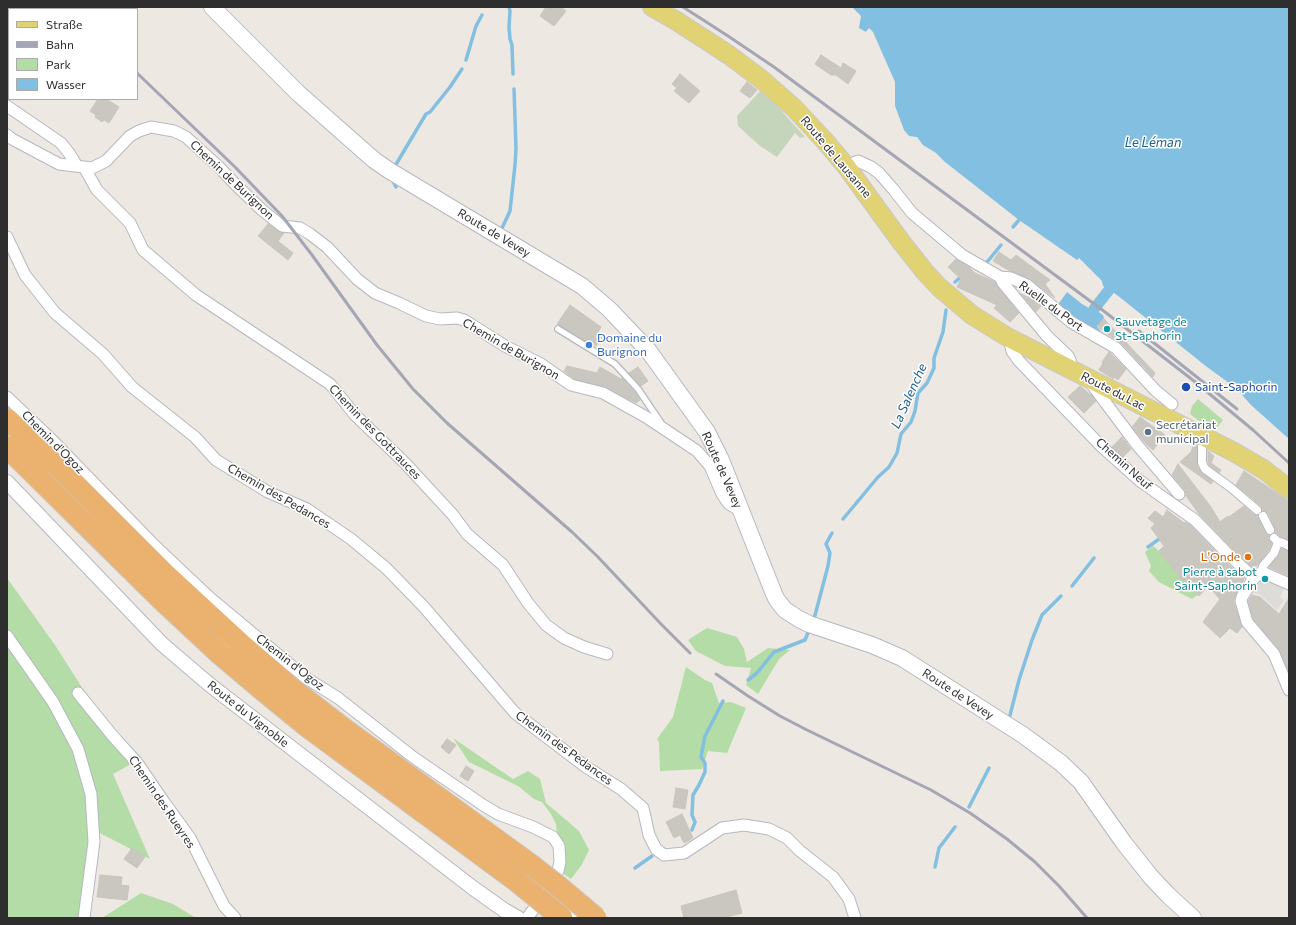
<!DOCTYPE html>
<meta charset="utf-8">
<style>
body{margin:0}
#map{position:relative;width:1296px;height:925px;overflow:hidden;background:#ede9e2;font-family:Commissioner,sans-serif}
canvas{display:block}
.frame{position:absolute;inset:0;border:8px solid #2e2e2e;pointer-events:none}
.legend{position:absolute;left:8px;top:8px;width:130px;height:92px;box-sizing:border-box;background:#fff;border:1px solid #ababab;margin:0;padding:5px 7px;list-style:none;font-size:12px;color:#2e2e2e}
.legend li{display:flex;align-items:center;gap:8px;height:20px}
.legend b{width:20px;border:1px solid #ababab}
</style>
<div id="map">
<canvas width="1296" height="925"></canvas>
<div class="frame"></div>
<ul class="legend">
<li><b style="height:5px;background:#e1d274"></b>Straße</li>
<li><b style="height:5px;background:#a5a6b5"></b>Bahn</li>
<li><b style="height:11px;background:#b3dca6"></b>Park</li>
<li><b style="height:11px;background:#83bfe1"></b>Wasser</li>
</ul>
</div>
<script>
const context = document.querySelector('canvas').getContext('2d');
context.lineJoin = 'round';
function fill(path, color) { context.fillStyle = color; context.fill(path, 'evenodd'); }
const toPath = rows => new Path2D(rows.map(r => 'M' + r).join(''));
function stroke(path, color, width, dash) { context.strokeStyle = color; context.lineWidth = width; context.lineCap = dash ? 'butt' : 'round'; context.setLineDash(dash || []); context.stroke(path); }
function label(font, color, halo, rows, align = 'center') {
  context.font = font + ' Commissioner,sans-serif'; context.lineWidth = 3; context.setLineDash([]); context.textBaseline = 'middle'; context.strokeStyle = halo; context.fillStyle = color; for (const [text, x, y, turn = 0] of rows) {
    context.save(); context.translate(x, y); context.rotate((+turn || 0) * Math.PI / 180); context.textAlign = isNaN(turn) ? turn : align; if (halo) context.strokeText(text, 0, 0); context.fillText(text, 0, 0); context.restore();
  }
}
const green = toPath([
 [1198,399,1223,420,1215,430,1199,421,1190,414,1192,406],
 [1153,546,1159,551,1176,572,1198,595,1192,599,1182,594,1159,582,1149,571,1151,566,1145,552],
 [7,578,55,645,97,711,142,758,113,774,150,859,96,831,83,918,7,918],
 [707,628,737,637,744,649,747,662,768,648,790,650,779,659,758,694,746,685,751,668,725,666,696,651,688,640],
 [686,667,705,680,712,683,719,703,731,702,746,708,727,753,708,751,702,769,660,771,659,742,657,739,673,717],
 [453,738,513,779,528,771,540,779,546,803,579,831,589,850,581,866,571,879,560,871,556,824,551,814,542,802,534,799,518,786,469,762],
 [141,893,173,904,196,918,102,918]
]);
const cemetery = toPath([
 [762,89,805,137,800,138,795,133,777,157,760,146,738,126,737,116]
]);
const plaza = toPath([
 [1258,580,1261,580,1285,587,1280,597,1284,600,1277,610,1259,594,1249,593]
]);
const water = toPath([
 [852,7,1289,7,1289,439,1251,405,1236,388,1207,367,1117,295,1103,286,1102,281,1079,258,1077,260,1019,220,945,162,936,153,923,145,917,137,909,136,904,130,895,106,895,82,873,32,869,28,866,32,859,28,861,16],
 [1067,292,1082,304,1089,308,1090,306,1103,315,1104,318,1097,326,1101,332,1098,334,1057,306]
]);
const stream = toPath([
 [509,7,510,11,509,27,510,39,512,45,513,74],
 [7,42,9,39],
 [466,60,476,26,482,15],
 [395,166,426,114,430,112,450,87,462,69],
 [392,179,396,187],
 [1013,227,1019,220],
 [502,228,510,211,515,165,516,149,514,89],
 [983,264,988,261,1001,245],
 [955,282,963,275],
 [843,519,878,477,889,467,897,453,901,434,911,422,915,411,918,393,927,383,934,368,934,358,943,332,946,310],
 [1148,547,1162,537],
 [1072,586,1094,558],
 [814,619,828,566,830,553,826,544,832,533],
 [748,680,757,673,774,652,805,640,809,630],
 [1009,719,1019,680,1032,640,1042,615,1061,596],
 [969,807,989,768],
 [692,830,695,822,692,815,693,795,699,785,705,772,705,763,701,757,705,736,723,701],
 [935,867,939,848,955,827],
 [635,868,652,856]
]);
const canal = toPath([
 [1094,309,1109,290]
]);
const building = toPath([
 [546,7,561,7,566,11,554,26,540,16,546,7],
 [821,55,841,68,843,63,856,71,848,84,836,75,831,75,815,64,821,55],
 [680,74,700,91,689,103,674,91,677,88,672,84,680,74],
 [747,82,757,90,750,98,740,91,747,82],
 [98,99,106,99,119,107,109,123,104,120,102,122,95,117,96,115,90,111,98,99],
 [268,224,278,231,284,233,278,241,293,253,288,260,258,236,268,224],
 [999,252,1011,260,1016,255,1050,280,1045,284,1055,298,1049,294,1030,279,1010,271,993,261,999,252],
 [956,259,969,267,975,273,995,282,998,287,1019,313,1010,322,994,308,997,305,957,287,961,279,948,267,956,259],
 [1021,294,1034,300,1041,306,1036,312,1021,294],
 [570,305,601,327,598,332,603,336,596,346,591,342,590,344,557,324,570,305],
 [1104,319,1155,373,1153,377,1121,343,1100,329,1098,325,1104,319],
 [1109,352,1126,369,1118,380,1114,377,1113,379,1112,378,1099,370,1103,363,1102,362,1109,352],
 [567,366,597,373,600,367,621,379,622,378,635,392,640,400,636,403,606,387,574,379,564,371,567,366],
 [638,367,648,381,641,386,629,373,638,367],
 [1080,386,1092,396,1096,401,1084,413,1068,397,1080,386],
 [1140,417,1165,435,1153,450,1147,445,1132,427,1140,417],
 [1122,437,1131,449,1123,457,1112,447,1122,437],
 [1194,444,1197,445,1197,465,1202,473,1213,481,1211,484,1180,462,1191,452,1194,444],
 [1208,451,1214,456,1211,463,1221,470,1219,473,1209,465,1208,462,1208,451],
 [1178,464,1211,507,1220,522,1228,516,1229,517,1244,506,1253,514,1258,515,1265,532,1269,535,1269,540,1272,543,1269,550,1254,569,1233,549,1199,514,1186,496,1185,490,1172,475,1178,464],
 [1244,471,1289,501,1289,540,1281,537,1275,533,1275,528,1268,513,1262,511,1261,506,1236,485,1244,471],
 [1167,510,1184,523,1185,522,1190,525,1223,559,1244,579,1243,579,1244,580,1238,590,1234,599,1234,603,1242,627,1237,633,1230,628,1220,638,1203,622,1220,599,1208,586,1199,596,1181,579,1159,551,1164,546,1151,528,1155,524,1148,518,1155,511,1163,517,1167,510],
 [1282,548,1289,551,1289,576,1269,567,1278,556,1282,548],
 [1252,595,1260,597,1279,614,1289,598,1289,672,1279,650,1253,619,1248,601,1252,595],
 [447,739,456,745,449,754,441,747,447,739],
 [466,766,474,771,468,781,460,776,466,766],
 [676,788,688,790,685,809,673,807,676,788],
 [682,814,693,838,684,843,680,835,674,838,666,822,682,814],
 [132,848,145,857,137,868,124,859,132,848],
 [100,875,122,877,121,885,129,886,127,900,97,897,100,875],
 [736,890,742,913,723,918,684,918,681,906,736,890]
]);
const service = toPath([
 [558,329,615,364,638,389,661,423]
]);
const pedestrian = toPath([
 [1202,447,1202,463,1205,469,1230,487,1257,510],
 [1263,516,1270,530],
 [1278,542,1283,543,1289,546],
 [1262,572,1263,566,1274,553,1277,545,1278,542,1274,538]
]);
const minor = toPath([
 [7,106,61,143,69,153,77,166],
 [7,135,12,139,59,164,92,168,106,161,130,136,139,131,151,127,174,131,186,137,218,166,236,185,262,210,282,226,300,228,310,234,327,247,357,279,375,293,399,303,426,316,440,319,457,318,464,320,505,346,541,364,571,385,603,393,646,417,697,451,710,466,722,494,729,504,741,511],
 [846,166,858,161,871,167,879,173,893,189,912,213,962,255,1000,277,1003,283,1047,336,1068,356,1070,360,1072,370],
 [84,167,97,190,130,223,143,250,196,295,330,384,355,415,404,462,453,515,467,534,503,565,528,603,546,625,564,638,584,647,607,654],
 [7,237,25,275,55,313,103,354,132,387,195,437,216,460,268,492,307,509,351,539,386,568,424,607,515,713,586,767,621,789,643,808,649,835,656,849,664,855,684,853,722,828,744,825,769,829,787,838,800,851,833,877,849,899,855,918],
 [1000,277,1011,278,1027,285,1071,322,1116,348,1156,391,1172,404],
 [1009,338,1012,351,1019,361,1102,447,1140,481,1195,520,1228,554,1254,578],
 [1090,382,1138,446,1179,494],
 [7,397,54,442,155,546,209,597,306,678,338,698,413,757,483,805,498,814,533,827,553,837,559,846,560,862,558,871,550,884],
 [1289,584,1262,572,1254,578,1242,597,1241,601,1247,622,1274,654,1289,690],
 [7,636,53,702,78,749,91,794,94,842,84,918],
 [78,693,112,735,138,764,164,802,190,838,224,906,235,918],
 [527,918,539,902,544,899,557,902,582,917]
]);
const tertiary = toPath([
 [7,482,162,644,210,685,473,888,504,910,518,918]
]);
const secondary = toPath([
 [212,7,298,93,374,160,390,171,582,286,609,309,648,350,707,432,721,460,774,594,777,600,785,610,799,619,809,624,872,645,902,658,1023,735,1061,763,1081,782,1124,843,1151,877,1168,895,1193,918]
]);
const primary = toPath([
 [652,7,675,20,729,55,761,79,794,108,824,140,846,166,899,239,925,272,940,288,972,315,1009,338,1234,452,1263,469,1289,489]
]);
const motorway = toPath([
 [7,419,60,469,165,574,243,646,291,688,347,731,531,865],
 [7,447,161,599,220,654,265,692,308,727,518,882]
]);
const rail = toPath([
 [65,7,67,9],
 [683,7,728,36,774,67,1105,312,1194,381,1253,430,1289,463],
 [137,73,235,167,282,216,312,255,377,345,413,389,447,423,572,532,598,557,661,624,690,653],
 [1139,331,1237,409],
 [716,674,748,696,780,716,807,730,931,790,970,813,1007,839,1035,862,1059,886,1087,918]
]);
const motorwayBridge = toPath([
 [531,865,558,886,596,918],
 [518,882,562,918]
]);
const markers = [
 [1107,329,4,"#0f9aa8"],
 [589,345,4,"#3f7fe0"],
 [1186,387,5,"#1a4fb4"],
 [1148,432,4,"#5c6f8a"],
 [1248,557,4,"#e8710a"],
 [1265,579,4,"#0f9aa8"]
];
const streetNames = [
 ["Route de Lausanne",836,157,50],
 ["Chemin de Burignon",232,180,43],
 ["Route de Vevey",494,233,31],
 ["Ruelle du Port",1051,306,36],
 ["Chemin de Burignon",511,349,30],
 ["Route du Lac",1113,391,27],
 ["Chemin des Gottrauces",375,432,46],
 ["Chemin d'Ogoz",53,442,45],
 ["Chemin Neuf",1124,464,42],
 ["Route de Vevey",722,470,66],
 ["Chemin des Pedances",279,496,30],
 ["Chemin d'Ogoz",290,662,38],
 ["Route de Vevey",958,694,33],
 ["Route du Vignoble",248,714,38],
 ["Chemin des Pedances",564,748,36],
 ["Chemin des Rueyres",162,802,56]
];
const cultureNames = [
 ["Sauvetage de",1115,322],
 ["St-Saphorin",1115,336],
 ["Pierre à sabot",1257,572,"right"],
 ["Saint-Saphorin",1257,586,"right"]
];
const shopNames = [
 ["Domaine du",597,338],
 ["Burignon",597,352]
];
const transitNames = [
 ["Saint-Saphorin",1195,387]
];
const serviceNames = [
 ["Secrétariat",1156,425],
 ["municipal",1156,439]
];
const foodNames = [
 ["L'Onde",1240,557]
];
const waterNames = [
 ["Le Léman",1153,143],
 ["La Salenche",909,396,-66]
];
fill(green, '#b3dca6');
fill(cemetery, '#c5d5bc');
fill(plaza, '#dedcd9');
fill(water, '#83bfe1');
stroke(stream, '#83bfe1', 3.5);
stroke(canal, '#83bfe1', 11);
fill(building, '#cac7c0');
stroke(building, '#c9c5bc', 1);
stroke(service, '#b6b7c0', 8);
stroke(pedestrian, '#b6b7c0', 10);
stroke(minor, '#b6b7c0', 13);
stroke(tertiary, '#b6b7c0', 16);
stroke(secondary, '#b6b7c0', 18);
stroke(primary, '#c9c9c9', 20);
stroke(motorway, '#c9c9c9', 23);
stroke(service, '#fff', 5.5);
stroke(pedestrian, '#fff', 8);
stroke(minor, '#fff', 11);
stroke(tertiary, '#fff', 14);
stroke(secondary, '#fff', 16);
stroke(primary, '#e1d274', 18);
stroke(motorway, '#ebb16f', 21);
stroke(rail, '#a5a6b5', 3);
stroke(motorwayBridge, '#c9c9c9', 23, []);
stroke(motorwayBridge, '#ebb16f', 21);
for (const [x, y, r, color] of markers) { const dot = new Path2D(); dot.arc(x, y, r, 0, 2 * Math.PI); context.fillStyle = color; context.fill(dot); stroke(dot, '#fff', 1.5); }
label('12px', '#2e2e2e', '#fff', streetNames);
label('12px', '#0d838f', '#fff', cultureNames, 'left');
label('12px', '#366cbe', '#fff', shopNames, 'left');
label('12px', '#164399', '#fff', transitNames, 'left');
label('12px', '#4e5e75', '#fff', serviceNames, 'left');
label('12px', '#c56008', '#fff', foodNames, 'right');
label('italic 13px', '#1f5f90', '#fff', waterNames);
</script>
